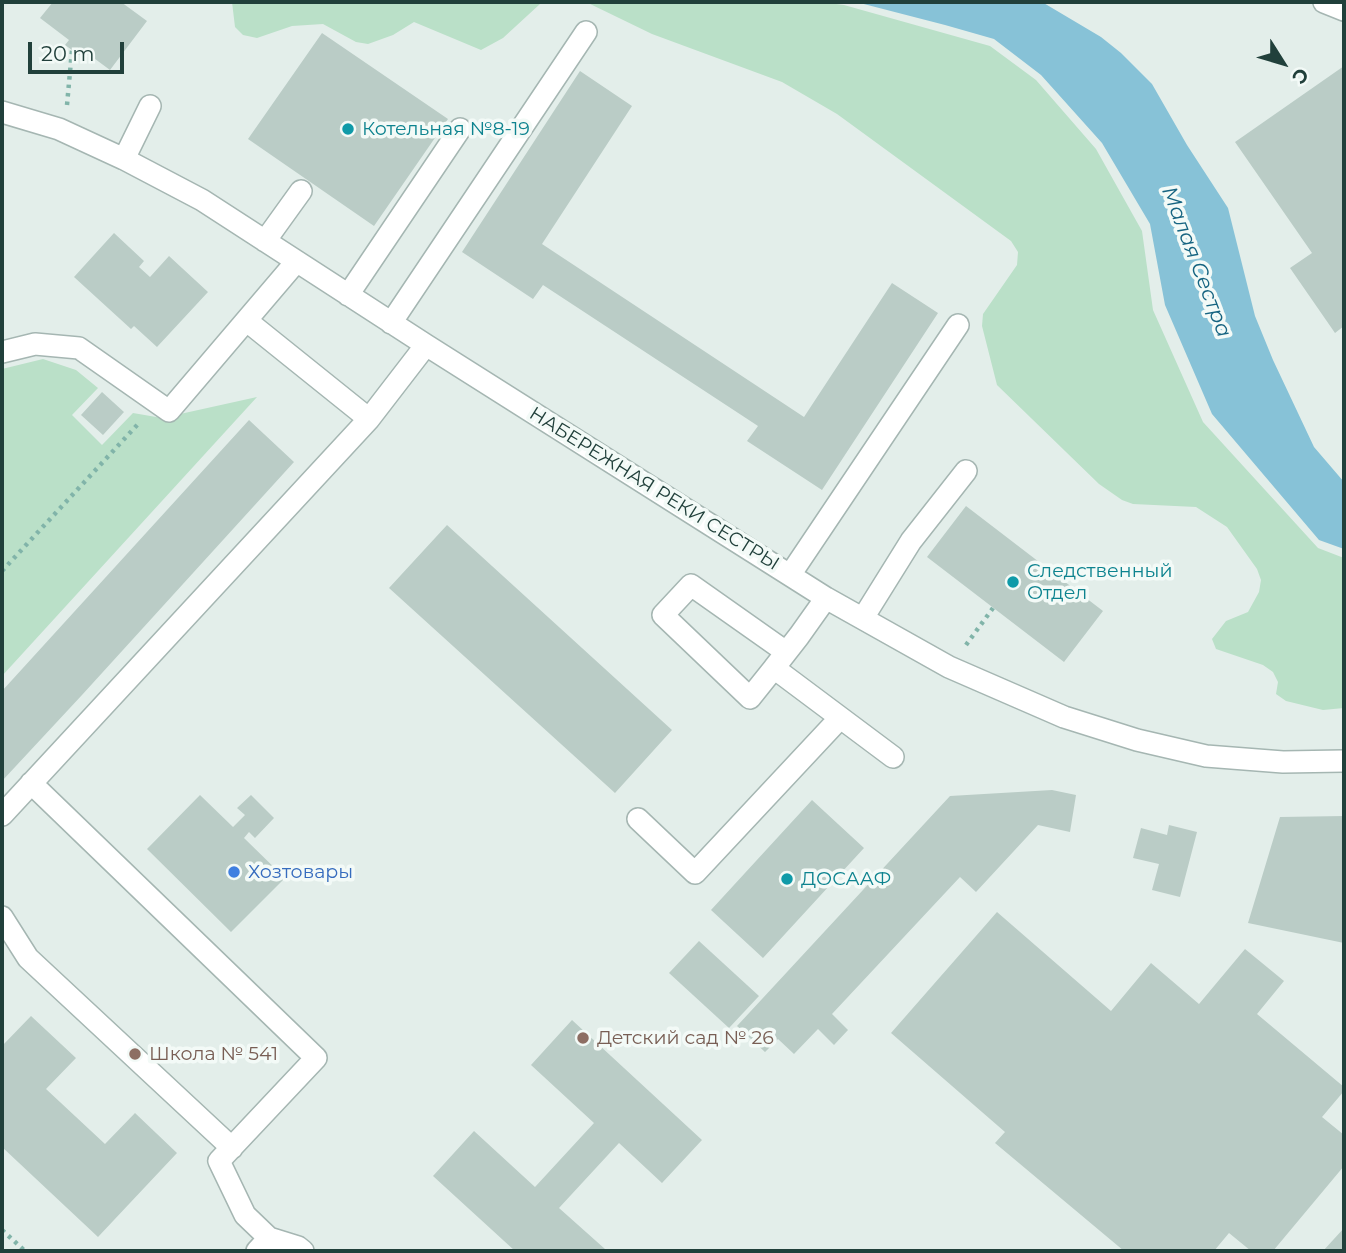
<!DOCTYPE html>
<meta charset="utf-8">
<style>
body{margin:0}
#map{position:relative;width:1346px;height:1253px;overflow:hidden;background:#e3eeea;font-family:Montserrat,sans-serif}
canvas{display:block}
.frame{position:absolute;inset:0;border:4px solid #21403b;pointer-events:none}
.north{position:absolute;left:1248px;top:28px;width:70px;height:70px;-webkit-text-stroke:5px #f3faf7;paint-order:stroke;rotate:127deg;font-size:19px;font-weight:700;line-height:28px;text-align:center;color:#21403b}
.north::after{content:'';display:block;margin:auto;width:24px;height:32px;background:#21403b;clip-path:polygon(50% 0,100% 100%,50% 72%,0 100%)}
.scale{position:absolute;left:28px;top:42px;width:96px;height:32px;box-sizing:border-box;border:4px solid #21403b;border-top:0;padding-left:9px;font-size:21px;line-height:24px;white-space:nowrap;color:#21403b;-webkit-text-stroke:5px #f3faf7;paint-order:stroke}
</style>
<div id="map">
<canvas width="1346" height="1253"></canvas>
<div class="frame"></div>
<div class="north">С</div>
<div class="scale">20 m</div>
</div>
<script>
const context = document.querySelector('canvas').getContext('2d');
context.lineJoin = 'round';
function fill(path, color) { context.fillStyle = color; context.fill(path, 'evenodd'); }
const toPath = rows => new Path2D(rows.map(r => 'M' + r).join(''));
function stroke(path, color, width, dash) { context.strokeStyle = color; context.lineWidth = width; context.lineCap = dash ? 'butt' : 'round'; context.setLineDash(dash || []); context.stroke(path); }
function label(font, color, halo, rows, align = 'center') {
  context.font = font + ' Montserrat,sans-serif'; context.lineWidth = 7; context.setLineDash([]); context.textBaseline = 'middle'; context.strokeStyle = halo; context.fillStyle = color; for (const [text, x, y, turn = 0] of rows) {
    context.save(); context.translate(x, y); context.rotate((+turn || 0) * Math.PI / 180); context.textAlign = isNaN(turn) ? turn : align; if (halo) context.strokeText(text, 0, 0); context.fillText(text, 0, 0); context.restore();
  }
}
const green = toPath([
 [232,2,548,2,540,4,503,38,481,50,414,22,393,35,368,44,356,42,323,24,292,26,257,38,243,35,235,27],
 [586,2,821,2,844,5,990,46,1036,80,1096,149,1142,231,1153,310,1203,422,1318,548,1344,558,1344,708,1323,710,1286,701,1276,694,1278,682,1273,672,1263,665,1216,649,1212,639,1226,621,1248,612,1259,592,1261,580,1257,569,1227,527,1196,507,1133,504,1122,500,1099,484,997,385,982,326,983,314,1017,265,1018,252,1011,241,837,114,782,82,652,34],
 [43,359,76,370,98,388,72,415,102,445,133,413,162,418,257,397,2,676,2,369]
]);
const water = toPath([
 [856,2,1042,2,1101,37,1121,53,1152,84,1187,145,1228,208,1255,316,1273,360,1314,447,1344,482,1344,549,1319,540,1212,414,1165,305,1150,224,1102,143,1041,75,994,39,945,25]
]);
const building = toPath([
 [53,2,121,2,147,21,110,70,83,50,79,55,65,45,69,40,40,18],
 [322,33,448,119,374,226,248,139],
 [1344,66,1344,326,1335,333,1290,268,1312,253,1235,142],
 [580,71,632,106,542,244,804,417,892,283,938,313,822,490,747,441,758,426,543,285,533,299,462,252],
 [114,233,144,261,139,267,150,277,169,256,208,292,157,347,134,326,131,329,74,277],
 [102,392,124,412,103,435,81,415],
 [249,420,294,462,82,695,2,781,2,691],
 [966,506,1103,611,1064,662,927,557],
 [447,525,672,730,615,793,389,588],
 [1052,790,1076,795,1070,832,1038,825,976,892,960,877,832,1014,848,1030,834,1045,818,1029,794,1054,778,1039,765,1052,737,1026,950,796],
 [200,795,233,827,245,815,237,808,251,795,274,818,255,838,249,832,244,838,285,878,231,932,147,849],
 [812,800,864,848,763,958,711,910],
 [1344,816,1344,943,1248,923,1280,817],
 [1169,825,1197,832,1180,897,1152,890,1159,864,1133,858,1141,828,1167,835],
 [997,912,1111,1011,1151,963,1199,1004,1245,949,1284,981,1257,1014,1344,1087,1344,1091,1322,1117,1344,1135,1344,1166,1273,1251,1251,1251,1229,1233,1214,1251,1124,1251,995,1143,1005,1132,891,1033],
 [699,941,759,996,729,1028,669,973],
 [31,1016,76,1058,46,1089,105,1144,135,1113,177,1153,98,1237,2,1147,2,1046],
 [572,1020,702,1140,662,1183,619,1143,559,1208,605,1249,603,1251,515,1251,433,1176,474,1131,535,1187,594,1123,531,1065],
 [1344,1228,1344,1251,1323,1251]
]);
const path = toPath([
 [67,105,72,50],
 [2,571,139,423],
 [966,645,993,608],
 [2,1230,25,1251]
]);
const minor = toPath([
 [1324,2,1344,10],
 [2,112,59,129,124,159,202,200,426,345,826,598,949,667,1064,717,1137,740,1206,756,1283,762,1344,761],
 [124,159,150,106],
 [265,241,301,191],
 [348,295,460,129],
 [247,321,369,419],
 [391,323,586,32],
 [2,352,35,344,79,348,169,411,296,262],
 [790,575,958,325],
 [826,598,799,636,774,668,893,757],
 [863,618,911,541,966,471],
 [774,668,750,698,663,615,691,585,786,652],
 [31,783,316,1058,219,1161,245,1215,269,1238,257,1251],
 [2,815,369,419,426,345],
 [638,819,695,873,840,718],
 [2,917,28,958,232,1148],
 [269,1238,298,1247,303,1251]
]);
const markers = [
 [348,129,7,"#0f9aa8"],
 [1013,582,7,"#0f9aa8"],
 [234,872,7,"#3f7fe0"],
 [787,879,7,"#0f9aa8"],
 [583,1038,7,"#8d6e63"],
 [135,1054,7,"#8d6e63"]
];
const cultureNames = [
 ["Котельная №8-19",362,129],
 ["Следственный",1027,571],
 ["Отдел",1027,593],
 ["ДОСААФ",801,879]
];
const streetNames = [
 ["НАБЕРЕЖНАЯ РЕКИ СЕСТРЫ",654,489,32]
];
const shopNames = [
 ["Хозтовары",248,872]
];
const educationNames = [
 ["Детский сад № 26",597,1038],
 ["Школа № 541",149,1054]
];
const waterNames = [
 ["Малая Сестра",1196,262,69]
];
fill(green, '#bae0c8');
fill(water, '#87c2d7');
fill(building, '#baccc6');
stroke(minor, '#a5b6b2', 24);
stroke(path, '#81b4a9', 4.5, [3.5, 5]);
stroke(minor, '#fff', 21);
for (const [x, y, r, color] of markers) { const dot = new Path2D(); dot.arc(x, y, r, 0, 2 * Math.PI); context.fillStyle = color; context.fill(dot); stroke(dot, '#f3faf7', 2.5); }
label('19px', '#0d838f', '#f3faf7', cultureNames, 'left');
label('19px', '#21403b', '#f3faf7', streetNames);
label('19px', '#366cbe', '#f3faf7', shopNames, 'left');
label('19px', '#785e54', '#f3faf7', educationNames, 'left');
label('italic 21px', '#166481', '#f3faf7', waterNames);
</script>
